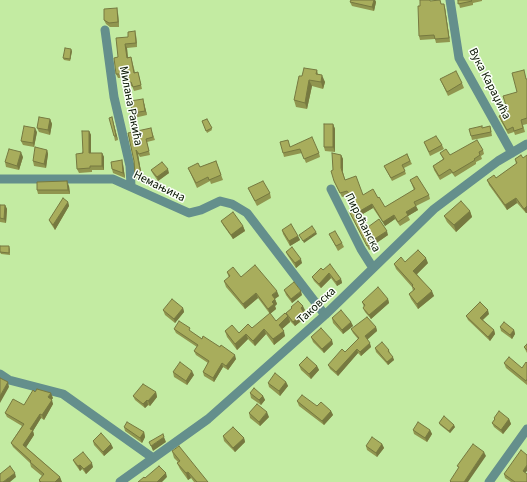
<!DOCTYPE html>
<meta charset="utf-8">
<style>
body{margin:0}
canvas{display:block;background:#c3eba2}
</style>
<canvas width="527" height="482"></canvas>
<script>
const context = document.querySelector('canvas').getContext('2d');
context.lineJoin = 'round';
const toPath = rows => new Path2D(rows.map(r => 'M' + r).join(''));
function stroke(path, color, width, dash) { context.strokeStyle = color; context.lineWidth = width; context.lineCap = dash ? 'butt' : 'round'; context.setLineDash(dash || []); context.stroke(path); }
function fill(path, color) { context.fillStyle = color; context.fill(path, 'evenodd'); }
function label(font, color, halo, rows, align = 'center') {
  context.font = font + ' "Source Sans 3",sans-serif'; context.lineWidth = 3; context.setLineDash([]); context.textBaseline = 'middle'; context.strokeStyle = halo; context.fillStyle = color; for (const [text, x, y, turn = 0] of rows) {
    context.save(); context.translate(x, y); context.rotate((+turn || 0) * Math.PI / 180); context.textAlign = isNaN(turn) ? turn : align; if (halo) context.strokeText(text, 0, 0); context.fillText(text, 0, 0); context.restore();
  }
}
const minor = toPath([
 [450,0,459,58,512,153],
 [105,30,114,97,130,166,131,186],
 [0,179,113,179,189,213,201,210,220,201,232,204,247,213,325,315],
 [331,189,361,249,373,268],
 [0,374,9,380,63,394,153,458],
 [120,482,208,419,325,315,434,209,498,161,527,144],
 [489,482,527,429]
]);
const wall = toPath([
 [351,0,375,0,376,2,374,11,352,6,350,2],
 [458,0,482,0,482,1,473,3,473,5,460,8],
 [432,1,442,4,445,8,450,42,436,43,435,39,420,40,419,36],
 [118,13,119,27,110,27,106,24,104,20],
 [136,35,137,47,127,48,128,57,131,57,135,72,139,76,142,89,134,91,132,86,130,87,128,78,118,78,116,74,118,57,128,37],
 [72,51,70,61,64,60,63,58],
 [317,70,318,74,325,82,323,89,312,86,307,109,296,107,294,100,302,76],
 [440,79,462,83,464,88,448,96],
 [527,79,527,124,523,125,525,132,515,135,514,132,508,134,501,121,499,116,508,112,517,92],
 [144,103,147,115,134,118,133,113],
 [112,117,118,140,115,141,114,136],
 [50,119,52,124,50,135,39,132,37,128],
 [207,119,212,130,207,133,202,121],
 [333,124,335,129,335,152,325,151,324,147],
 [491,130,492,136,472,140,471,136],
 [89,131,91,135,91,153,102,153,104,157,104,170,92,170,92,172,79,173,77,169],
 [37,132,34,147,23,145,21,141],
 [152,132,155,140,147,142,150,155,140,157,138,154,142,178,137,179,135,175,134,161,128,133],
 [424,142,442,145,444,149,430,156],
 [290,147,319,153,320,157,306,163,302,153,284,157,283,153],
 [47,150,48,154,46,168,34,166,33,161],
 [483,150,484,154,481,156,482,159,476,162,476,164,455,177,452,173,440,180,434,170,433,166,443,159,440,153,450,155],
 [407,154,412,164,404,168,406,174,392,181,384,166],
 [341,155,343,159,343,172,345,180,363,195,378,198,385,207,414,190,410,180,429,195,430,199,416,206,418,210,408,216,410,220,400,226,395,219,385,226,373,208,361,215,358,209,368,227,388,235,375,244,376,247,369,250,351,215,349,211,356,207,349,195,342,197,334,181],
 [521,155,526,213,517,203,507,210,489,185,487,180,496,178,516,164,515,159],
 [23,157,19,170,6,167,5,162],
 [216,161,223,180,211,184,210,181,197,188,188,168,200,167],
 [123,164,125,178,113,173,112,169],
 [151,170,169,173,158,181,153,174],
 [69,186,70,194,38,194,37,190],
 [248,188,270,193,271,198,257,206],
 [68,202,69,206,55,230,51,224,49,220],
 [0,205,5,205,7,209,6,223,0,222],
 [470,211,472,217,456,232,447,222,444,216],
 [221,221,243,226,245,231,233,239,223,225],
 [282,230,298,236,300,240,290,246,283,234],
 [329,234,342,243,344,247,338,251,331,238],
 [9,246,10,249,10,255,1,254,0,252],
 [286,252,302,263,296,268,288,256],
 [405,262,428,263,417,274,434,296,418,309,411,299,409,294,413,291,412,287,396,269,394,264],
 [323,270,341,279,342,283,337,286,331,278,321,288,314,281,312,277],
 [227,272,241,277,279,296,275,299,277,304,275,306,276,309,270,314,258,298,245,309,226,287,224,281,229,278],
 [284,290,302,295,292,303,286,295],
 [388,299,389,303,371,319,365,312,363,308,364,307,362,302],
 [291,307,305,310,303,312,306,317,295,326,290,321,290,322,282,329,285,336,274,345,266,334,255,346,248,339,237,350,227,337,225,331,239,333,252,328,276,321,286,314,292,308],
 [183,308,184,312,175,323,165,315,163,310],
 [489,314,483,320,494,330,495,334,490,341,468,320,466,316],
 [332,318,351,322,353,326,343,334,333,323],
 [376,327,377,331,367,339,371,347,361,356,358,353,338,376,330,369,328,365,345,352,358,339,353,333,351,329],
 [500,327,514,330,515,334,512,339,501,331],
 [174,329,191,332,236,359,228,370,223,367,214,382,204,376,203,372,208,363,196,355,194,351,197,347,176,333],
 [311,337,333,344,324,353,313,342],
 [527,344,527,353,524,347],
 [375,348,389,350,390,353,394,360,388,365,376,352],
 [504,363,522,368,527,363,527,385,506,368],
 [299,365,317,366,319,370,311,379,301,370],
 [173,372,194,375,187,385,174,377],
 [286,382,288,386,280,396,269,387,268,383],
 [35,392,53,398,51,400,53,404,44,420,41,418,33,431,34,435,26,447,60,477,61,482,39,482,39,480,42,476,31,467,30,463,13,447,11,443,22,426,7,417,5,413,24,405],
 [156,392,157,397,150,406,148,405,145,408,135,400,133,396],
 [250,393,263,396,265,400,261,405,251,398],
 [297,401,317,406,331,411,333,415,324,425,299,406],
 [249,413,269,417,260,426,250,418],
 [494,418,509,419,511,424,503,434,494,427,492,423,494,420],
 [439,423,455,427,450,433,440,425],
 [124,427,144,432,145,437,142,443,125,431],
 [413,430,430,430,432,434,427,442,414,434],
 [223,436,244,438,245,442,235,452,224,441],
 [93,441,111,444,113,448,104,456,94,445],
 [382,444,384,448,377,457,367,450,366,446],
 [172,451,208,482,194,482,191,478,188,480,180,469,177,463,178,462,174,458],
 [73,460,93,467,86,474,82,469,80,471,75,464],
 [526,473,527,482,511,482,505,478,504,474]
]);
const shadedWall = toPath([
 [374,0,375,0,376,2,374,11,372,7],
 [444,4,445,8,450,42,449,38],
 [117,8,118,13,119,27,118,22],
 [135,31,136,35,137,47,136,43],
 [125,44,127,48,128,62,127,58],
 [71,49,72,51,70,61,70,59],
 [322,75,325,82,323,89,321,82],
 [309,80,312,86,307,109,305,103],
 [143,99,147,115,145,111],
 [112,117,113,121,118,140,116,136],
 [50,119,52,124,50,135,48,130],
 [333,124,335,129,335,152,333,147],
 [35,128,37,132,34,147,33,143],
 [89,131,91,135,91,157,89,153],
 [47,150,48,154,46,168,44,164],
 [136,150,138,154,142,178,141,174],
 [21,152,23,157,19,170,17,166],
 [102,153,104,157,104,170,102,166],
 [341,155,343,159,343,172,341,168],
 [122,160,123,164,125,178,123,173],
 [168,169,169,173,158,181,157,177],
 [67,181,69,186,70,194,68,190],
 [516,198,517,203,507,210,505,205],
 [68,202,69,206,55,230,53,225],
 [372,204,373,208,361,215,360,211],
 [5,205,7,209,6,223,4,219],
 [416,206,418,210,408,216,406,212],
 [527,206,527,213,526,213,524,209],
 [470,211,472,217,456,232,454,225],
 [394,215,395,219,385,226,383,222],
 [243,226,245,231,233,239,231,235],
 [387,231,388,235,375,244,373,240],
 [316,232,317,234,304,243,303,241],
 [298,236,300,240,290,246,289,241],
 [426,258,428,263,415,276,413,271],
 [301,259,302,263,296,268,295,263],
 [329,273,331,278,321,288,319,284],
 [341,279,342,283,337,286,336,282],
 [277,291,279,296,273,300,272,295],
 [301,291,302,295,292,303,291,299],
 [432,291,434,296,418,309,417,304],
 [256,293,258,298,245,309,243,304],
 [275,299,277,304,275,306,276,309,270,314,268,309,272,302],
 [388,299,389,303,371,319,369,315],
 [303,306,305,310,302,313,301,308],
 [183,308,184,312,175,323,174,319],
 [488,310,489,314,481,321,480,318],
 [304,313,306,317,295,326,293,322],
 [288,316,290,322,281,330,279,325],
 [351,322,353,326,343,334,342,330],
 [376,327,377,331,367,340,365,336],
 [264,329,266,334,255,346,253,341],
 [494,330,495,334,490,341,488,337],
 [514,330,515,334,512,339,510,335],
 [284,331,285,336,274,345,273,339],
 [246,334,248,339,237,350,235,344],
 [332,340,333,344,324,353,322,349],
 [370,343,371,347,361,356,360,352],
 [357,349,358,353,338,376,336,372],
 [235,355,236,359,228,370,226,366],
 [393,357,394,360,388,365,387,362],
 [222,363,223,367,214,382,213,378],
 [317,366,319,370,311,379,309,374],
 [192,371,194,375,187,385,186,381],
 [8,382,9,387,0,403,0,396],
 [286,382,288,386,280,396,279,391],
 [156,392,157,397,150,406,148,401],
 [51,393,53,398,50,402,48,397],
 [263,396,265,400,261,405,259,400],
 [52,400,53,404,44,420,42,415],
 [147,400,148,405,145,408,143,404],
 [331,411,333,415,324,425,322,421],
 [267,412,269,417,260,426,259,422],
 [40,414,41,418,33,431,34,435,25,449,23,445,30,429],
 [509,419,511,424,503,434,501,430],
 [454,425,455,427,450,433,449,431],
 [430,430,432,434,427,442,425,438],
 [144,432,145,437,142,443,140,438],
 [164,437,166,442,153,451,151,446],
 [244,438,245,442,235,452,233,448],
 [111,444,113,448,104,456,103,452],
 [382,444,384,448,377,457,376,453],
 [484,452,486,456,468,482,464,482],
 [92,463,93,467,86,474,84,469],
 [80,465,82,469,80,471,78,466],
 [527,465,527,471,524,474,523,471],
 [188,472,191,478,188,480,186,473],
 [15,473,16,477,10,482,3,482],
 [166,473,167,477,162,482,157,482],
 [60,477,62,482,55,482]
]);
const building = toPath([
 [351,0,374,0,372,7,350,2,351,0],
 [420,0,430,0,430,1,440,0,441,4,444,4,449,38,435,39,434,35,419,36,418,6,420,6,420,0],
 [458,0,471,0,472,1,458,4,458,0],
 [117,8,118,22,109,23,104,20,104,9,117,8],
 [135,31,136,43,125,44,127,58,131,57,134,73,138,72,141,85,133,87,131,82,129,83,127,74,116,74,114,58,118,57,116,38,128,37,128,32,135,31],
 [65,48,71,49,70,59,63,58,65,48],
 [304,68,317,70,316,74,322,75,321,82,309,80,305,103,294,100,299,76,302,76,304,68],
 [524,70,526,79,527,79,527,118,521,120,523,128,514,131,513,127,507,130,499,116,508,112,503,96,517,92,512,73,524,70],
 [456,71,462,83,447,92,440,79,456,71],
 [143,99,145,111,133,113,130,101,143,99],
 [39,117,50,119,48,130,37,128,39,117],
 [112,117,116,136,114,136,109,118,112,117],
 [207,119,212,128,206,131,202,121,207,119],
 [324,124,333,124,333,147,324,147,324,124],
 [24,126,35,128,33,143,21,141,24,126],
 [482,126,482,128,490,126,491,132,471,136,469,129,482,126],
 [151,128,153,137,146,139,149,151,139,154,136,150,141,174,135,175,134,161,128,133,151,128],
 [82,131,89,131,89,153,102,153,102,166,90,166,90,168,77,169,76,154,83,153,82,131],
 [436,136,442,145,429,152,424,142,436,136],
 [312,137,319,153,304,159,300,149,283,153,280,142,288,140,290,147,312,137],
 [477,140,483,150,479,152,480,155,474,159,475,160,453,173,450,169,439,176,433,166,444,159,440,153,446,149,450,155,477,140],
 [35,147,47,150,44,164,33,161,35,147],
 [9,149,21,152,17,166,5,162,9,149],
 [332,153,341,155,341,168,345,180,356,176,363,195,373,189,378,198,379,197,385,207,415,189,410,180,417,176,429,195,414,202,416,206,406,212,408,215,398,222,394,215,383,222,372,204,360,211,347,191,340,193,334,181,331,171,333,170,332,153],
 [407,154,410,161,402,165,405,171,391,178,384,166,407,154],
 [521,155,523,158,527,155,527,206,524,209,516,198,505,205,487,180,494,175,496,178,517,163,515,159,521,155],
 [122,160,123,173,112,169,111,162,122,160],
 [216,161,221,175,209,180,208,177,196,183,188,168,198,163,200,167,216,161],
 [162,162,168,169,157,177,151,170,162,162],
 [67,181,68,190,37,190,37,182,67,181],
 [263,181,270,193,255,201,248,188,263,181],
 [63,198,68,202,53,225,49,220,63,198],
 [461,201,470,211,454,225,444,216,461,201],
 [0,205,5,205,4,219,0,218,0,205],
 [356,207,368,227,379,219,387,231,373,240,374,243,367,246,349,211,356,207],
 [233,212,243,226,231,235,221,221,233,212],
 [291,224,298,236,289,241,282,230,291,224],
 [312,226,316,232,303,241,299,235,312,226],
 [335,231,342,243,336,246,329,234,335,231],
 [0,246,9,246,9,253,0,252,0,246],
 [292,247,301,259,295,263,286,252,292,247],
 [418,250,426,258,413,271,432,291,417,304,409,294,415,289,412,286,413,285,394,264,401,257,405,262,418,250],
 [330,264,341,279,336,282,329,273,319,284,312,277,321,268,323,270,330,264],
 [255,265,277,291,272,295,275,299,272,302,274,304,268,309,256,293,243,304,224,281,230,276,227,272,233,267,241,277,255,265],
 [294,282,301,291,291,299,284,290,294,282],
 [378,287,388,299,369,315,363,308,365,305,362,302,378,287],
 [172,299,183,308,174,319,163,310,172,299],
 [298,301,303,306,301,308,304,313,293,322,286,313,292,308,291,307,298,301],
 [480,302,488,310,480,318,494,330,488,337,466,316,480,302],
 [341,310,351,322,342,330,332,318,341,310],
 [270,313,276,321,285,313,288,316,279,325,284,331,273,339,264,329,253,341,246,334,235,344,225,331,232,325,239,333,248,324,252,328,270,313],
 [367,317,376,327,365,336,370,343,360,352,357,349,336,372,328,365,342,349,345,352,359,338,351,329,367,317],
 [179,321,190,328,189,330,202,339,203,336,220,347,221,345,235,355,226,366,222,363,213,378,203,372,209,361,194,351,198,345,174,329,179,321],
 [504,322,514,330,510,335,500,327,504,322],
 [321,328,332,340,322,349,311,337,321,328],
 [382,342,389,350,388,351,393,357,387,362,375,348,382,342],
 [527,344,527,350,524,347,527,344],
 [307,357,317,366,309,374,299,365,307,357],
 [509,357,522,368,526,362,527,363,527,379,526,381,504,363,509,357],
 [180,362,192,371,186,381,173,372,180,362],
 [275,373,286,382,279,391,268,383,275,373],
 [0,378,8,382,0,396,0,378],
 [143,384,156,392,148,401,147,400,143,404,133,396,143,384],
 [254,388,263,396,259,400,250,393,254,388],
 [37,389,51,393,48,397,52,400,42,415,40,414,30,429,33,430,23,445,60,477,55,482,41,482,39,480,44,474,30,462,31,461,11,443,24,424,5,413,13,399,24,405,33,390,35,392,37,389],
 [302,395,317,406,321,402,331,411,322,421,297,401,302,395],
 [257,404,267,412,259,422,249,413,257,404],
 [499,411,509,419,501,430,492,423,495,419,494,418,499,411],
 [444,416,454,425,449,431,439,423,444,416],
 [127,422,144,432,140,438,124,427,127,422],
 [418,422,430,430,425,438,413,430,418,422],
 [233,427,244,438,233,448,223,436,233,427],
 [101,433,111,444,103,452,93,441,101,433],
 [163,434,164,437,151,446,149,442,163,434],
 [372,437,382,444,376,453,366,446,372,437],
 [473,444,484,452,464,482,451,482,450,481,459,467,457,466,473,444],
 [179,446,208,482,197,482,188,472,186,473,177,463,180,461,172,451,179,446],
 [521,450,527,455,527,465,523,471,527,474,527,482,515,482,504,474,521,450],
 [83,452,92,463,84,469,80,465,78,466,73,460,83,452],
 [10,466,15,473,3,482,0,482,0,474,10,466],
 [159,466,166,473,157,482,138,482,144,477,145,478,159,466]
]);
const streetNames = [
 ["Вука Караџића",489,84,63],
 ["Милана Ракића",130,106,79],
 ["Немањина",159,187,26],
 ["Пироћанска",362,223,63],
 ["Таковска",317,306,-43]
];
stroke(minor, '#648f8c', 9);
fill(wall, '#90954f');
fill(shadedWall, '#767940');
fill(building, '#a8ad5c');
stroke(building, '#767940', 1);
label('12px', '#071400', '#fbfff8', streetNames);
</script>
